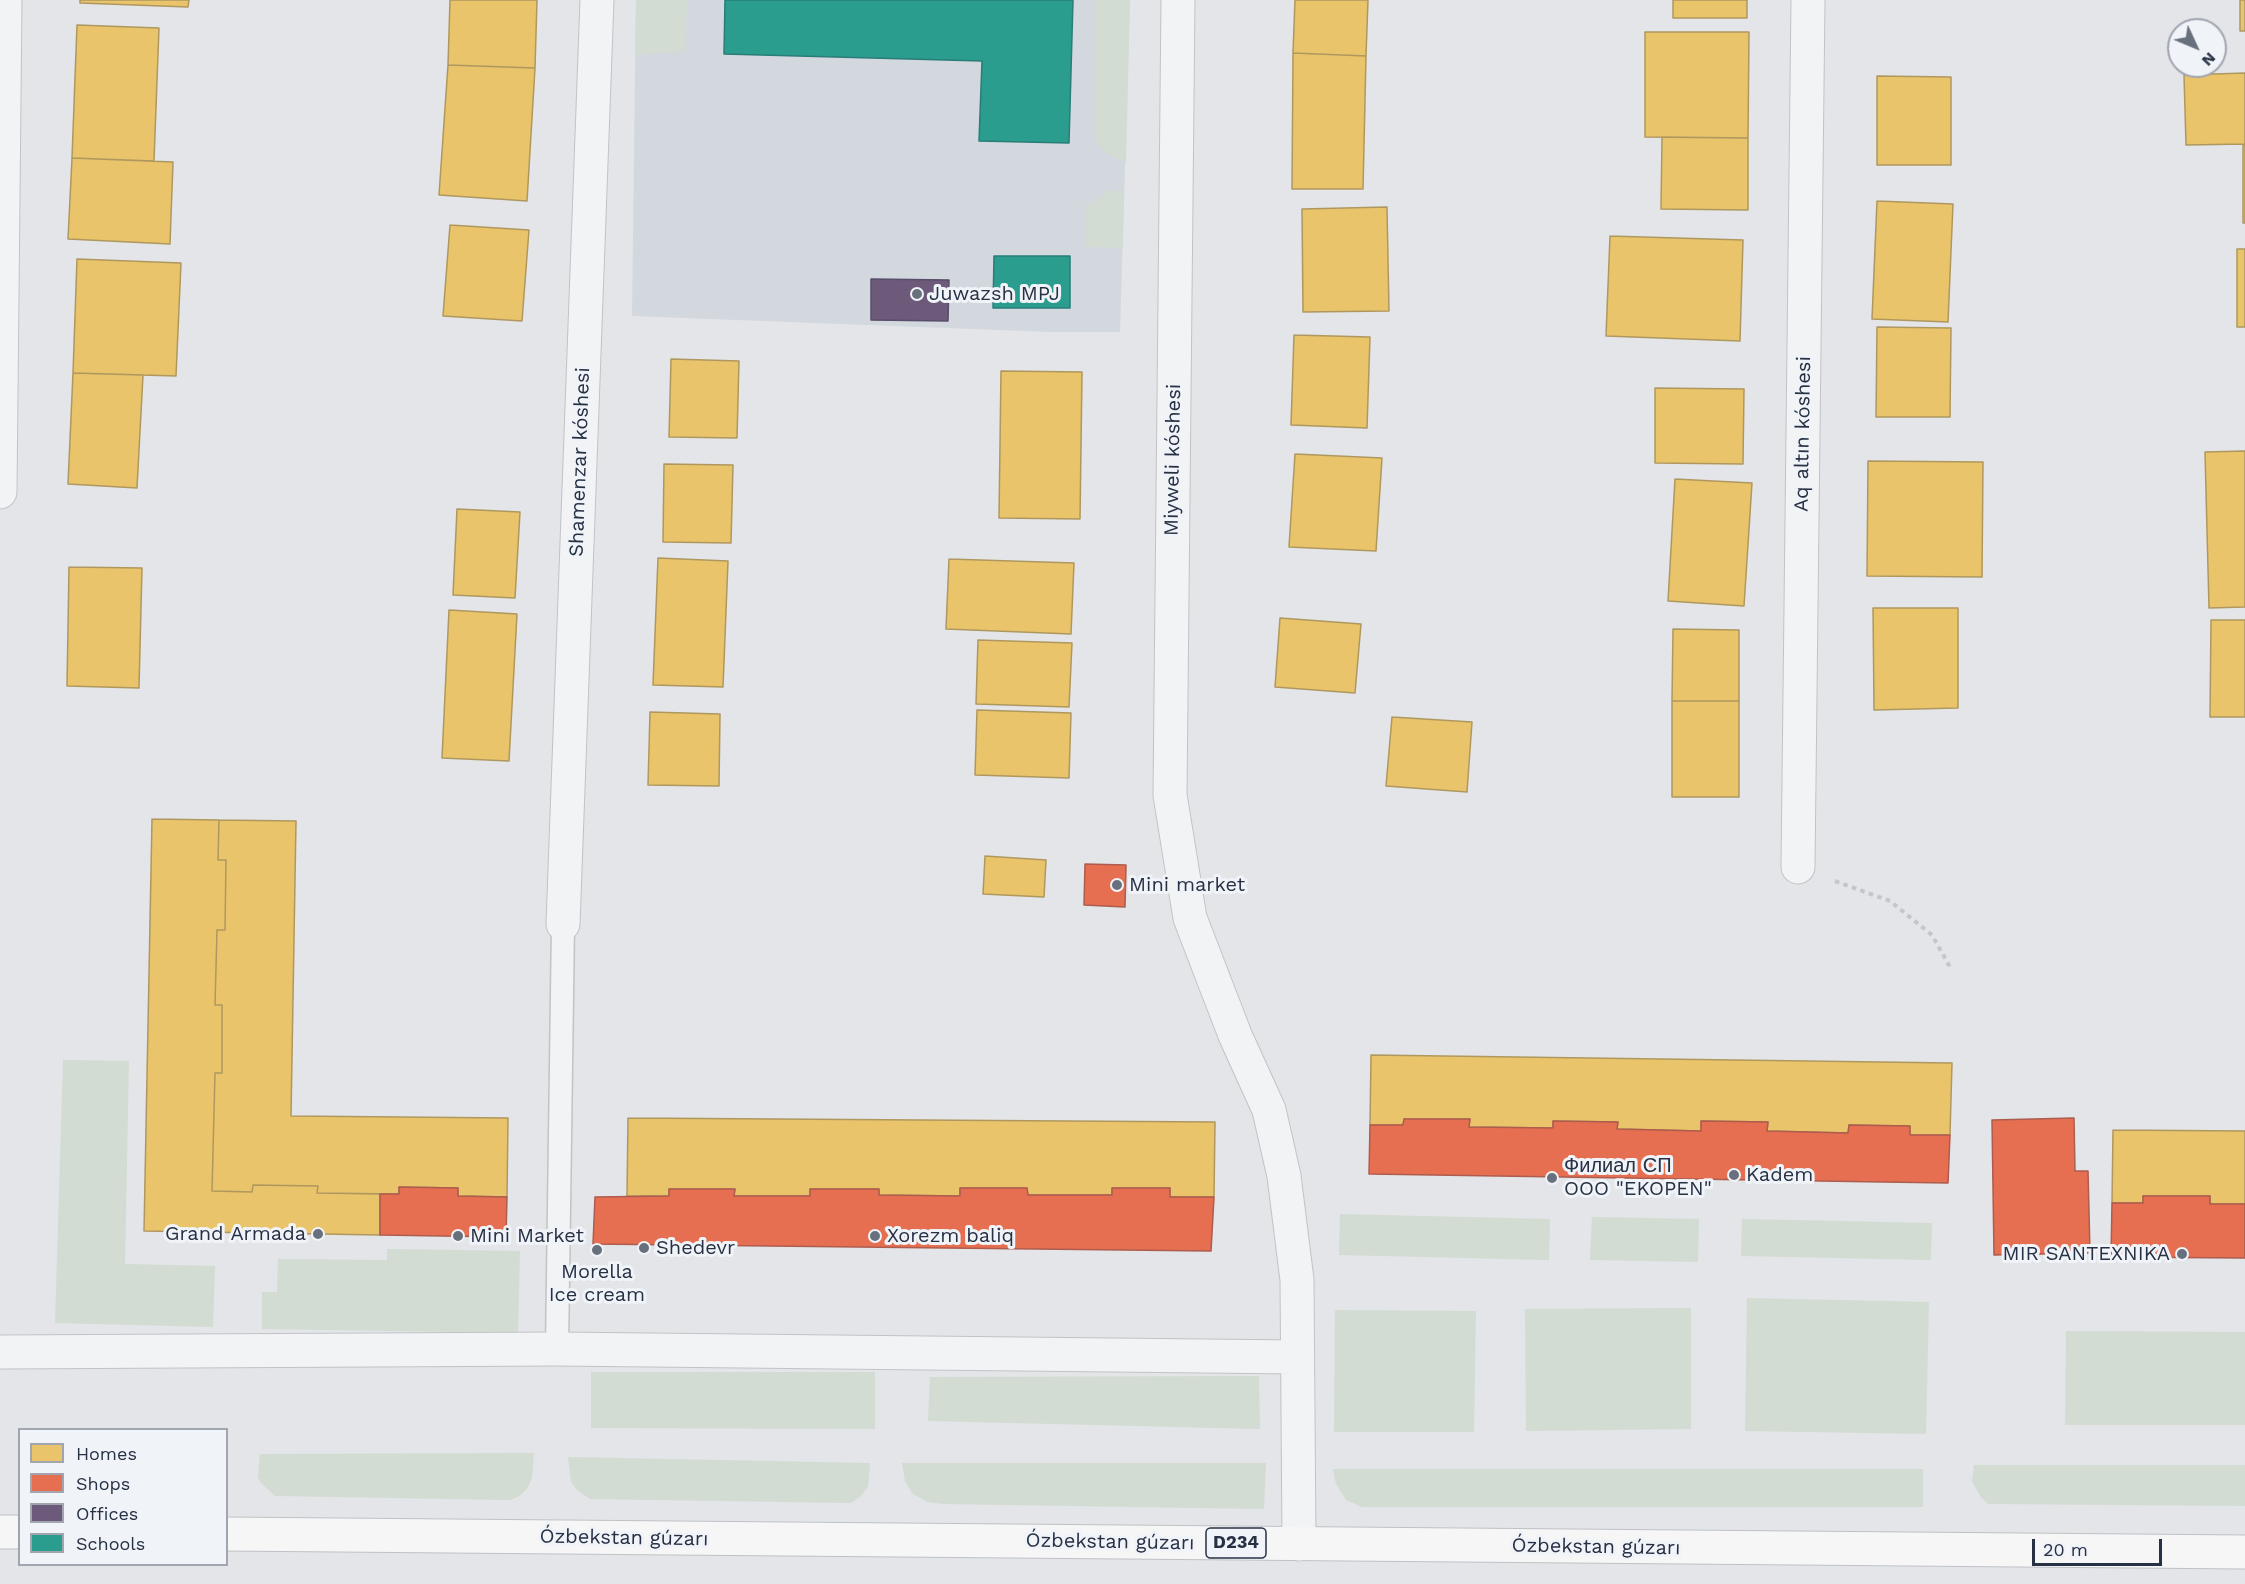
<!DOCTYPE html>
<meta charset="utf-8">
<style>
body{margin:0}
#map{position:relative;width:2245px;height:1584px;overflow:hidden;background:#e3e5e8;font-family:"Work Sans",sans-serif}
canvas{display:block}
.legend{position:absolute;left:18px;top:1428px;width:210px;height:138px;box-sizing:border-box;background:#f0f3f8;border:2px solid #a0a5b0;margin:0;padding:8px 10px;list-style:none;font-size:18px;color:#273144}
.legend li{display:flex;align-items:center;gap:12px;height:30px}
.legend b{width:30px;border:2px solid #a0a5b0}
.north{position:absolute;left:2167px;top:18px;width:60px;height:60px;box-sizing:border-box;background:#f0f3f8;border:2px solid #a0a5b0;border-radius:50%;rotate:134deg;font-size:16px;font-weight:700;line-height:24px;text-align:center;color:#273144}
.north::after{content:'';display:block;margin:auto;width:21px;height:27px;background:#69707d;clip-path:polygon(50% 0,100% 100%,50% 72%,0 100%)}
.scale{position:absolute;left:2032px;top:1539px;width:130px;height:27px;box-sizing:border-box;border:3px solid #273144;border-top:0;padding-left:8px;font-size:18px;line-height:21px;white-space:nowrap;color:#273144;-webkit-text-stroke:4px #f0f3f8;paint-order:stroke}
</style>
<div id="map">
<canvas width="2245" height="1584"></canvas>
<ul class="legend">
<li><b style="height:16px;background:#e9c46a"></b>Homes</li>
<li><b style="height:16px;background:#e76f51"></b>Shops</li>
<li><b style="height:16px;background:#6d597a"></b>Offices</li>
<li><b style="height:16px;background:#2a9d8f"></b>Schools</li>
</ul>
<div class="north">N</div>
<div class="scale">20 m</div>
</div>
<script>
const context = document.querySelector('canvas').getContext('2d');
context.lineJoin = 'round';
function fill(path, color) { context.fillStyle = color; context.fill(path, 'evenodd'); }
const toPath = rows => new Path2D(rows.map(r => 'M' + r).join(''));
function stroke(path, color, width, dash) { context.strokeStyle = color; context.lineWidth = width; context.lineCap = dash ? 'butt' : 'round'; context.setLineDash(dash || []); context.stroke(path); }
function label(font, color, halo, rows, align = 'center') {
  context.font = font + ' "Work Sans",sans-serif'; context.lineWidth = 6; context.setLineDash([]); context.textBaseline = 'middle'; context.strokeStyle = halo; context.fillStyle = color; for (const [text, x, y, turn = 0] of rows) {
    context.save(); context.translate(x, y); context.rotate((+turn || 0) * Math.PI / 180); context.textAlign = isNaN(turn) ? turn : align; if (halo) context.strokeText(text, 0, 0); context.fillText(text, 0, 0); context.restore();
  }
}
const built = toPath([
 [636,0,1130,0,1120,332,1051,332,632,316]
]);
const green = toPath([
 [636,0,687,0,685,51,635,55],
 [1095,0,1130,0,1126,162,1105,153,1095,141],
 [1109,191,1124,191,1123,248,1086,247,1086,207],
 [63,1060,129,1061,125,1264,215,1266,213,1327,55,1323],
 [1340,1214,1550,1219,1549,1260,1339,1255],
 [1592,1217,1699,1219,1698,1262,1590,1260],
 [1742,1219,1932,1223,1931,1260,1741,1256],
 [387,1249,520,1251,518,1333,262,1329,262,1292,277,1292,278,1259,387,1260],
 [1747,1298,1929,1302,1926,1434,1745,1431],
 [1691,1308,1691,1429,1526,1431,1525,1309],
 [1335,1310,1476,1311,1474,1432,1334,1432],
 [2066,1331,2245,1332,2245,1425,2065,1425],
 [591,1372,875,1372,875,1429,591,1428],
 [1259,1376,1260,1429,928,1421,930,1377],
 [534,1453,532,1478,527,1489,518,1497,510,1500,275,1496,261,1483,258,1477,260,1454],
 [568,1457,870,1463,868,1487,861,1496,851,1503,590,1499,577,1490,571,1482],
 [902,1463,1266,1463,1264,1509,943,1504,927,1502,912,1493,905,1481],
 [1974,1465,2245,1465,2245,1506,1988,1504,1980,1496,1972,1481],
 [1333,1469,1923,1469,1923,1507,1362,1507,1346,1500,1336,1484]
]);
const homes = toPath([
 [80,0,189,0,188,7,80,3,80,0],
 [450,0,537,0,535,68,448,65,450,0],
 [1295,0,1368,0,1366,56,1293,53,1295,0],
 [1673,0,1747,0,1747,18,1673,18,1673,0],
 [2240,0,2245,0,2245,31,2240,31,2240,0],
 [77,25,159,28,154,161,72,158,77,25],
 [1645,32,1749,32,1748,138,1645,137,1645,32],
 [1293,53,1366,56,1363,189,1292,189,1293,53],
 [448,65,535,68,527,201,439,195,448,65],
 [2245,73,2245,144,2186,145,2184,75,2245,73],
 [1877,76,1951,77,1951,165,1877,165,1877,76],
 [1662,137,1748,138,1748,210,1661,209,1662,137],
 [2243,145,2245,145,2245,223,2243,223,2243,145],
 [72,158,173,162,170,244,68,239,72,158],
 [1877,201,1953,204,1948,322,1872,319,1877,201],
 [1387,207,1389,311,1303,312,1302,209,1387,207],
 [450,225,529,230,522,321,443,316,450,225],
 [1610,236,1743,240,1740,341,1606,336,1610,236],
 [2237,249,2245,249,2245,327,2237,327,2237,249],
 [77,259,181,263,176,376,73,373,77,259],
 [1877,327,1951,328,1950,417,1876,417,1877,327],
 [1294,335,1370,337,1367,428,1291,425,1294,335],
 [671,359,739,361,737,438,669,437,671,359],
 [1001,371,1082,372,1080,519,999,518,1001,371],
 [73,373,143,375,137,488,68,484,73,373],
 [1655,388,1744,389,1743,464,1655,463,1655,388],
 [2245,451,2245,607,2209,608,2205,452,2245,451],
 [1295,454,1382,458,1376,551,1289,547,1295,454],
 [1868,461,1983,462,1982,577,1867,576,1868,461],
 [664,464,733,465,731,543,663,542,664,464],
 [1675,479,1752,483,1744,606,1668,601,1675,479],
 [457,509,520,512,515,598,453,595,457,509],
 [658,558,728,561,723,687,653,685,658,558],
 [949,559,1074,563,1071,634,946,629,949,559],
 [69,567,142,568,139,688,67,686,69,567],
 [1873,608,1958,608,1958,708,1874,710,1873,608],
 [449,610,517,614,509,761,442,758,449,610],
 [1280,618,1361,624,1355,693,1275,687,1280,618],
 [2211,620,2245,620,2245,717,2210,717,2211,620],
 [1673,629,1739,630,1739,701,1672,701,1673,629],
 [978,640,1072,643,1069,707,976,704,978,640],
 [1672,701,1739,701,1739,797,1672,797,1672,701],
 [977,710,1071,713,1069,778,975,775,977,710],
 [650,712,720,714,719,786,648,785,650,712],
 [1392,717,1472,722,1467,792,1386,786,1392,717],
 [152,819,219,820,218,860,226,860,225,930,217,930,215,1005,222,1005,222,1073,215,1073,212,1191,252,1192,253,1185,318,1186,317,1193,380,1194,380,1235,144,1231,152,819],
 [219,820,296,821,291,1116,508,1118,507,1197,458,1196,458,1188,399,1187,399,1194,317,1193,318,1186,253,1185,252,1192,212,1191,215,1073,222,1073,222,1005,215,1005,217,930,225,930,226,860,218,860,219,820],
 [985,856,1046,860,1044,897,983,894,985,856],
 [1371,1055,1952,1063,1950,1135,1910,1135,1910,1126,1849,1125,1848,1133,1767,1131,1768,1122,1701,1121,1701,1131,1617,1129,1618,1122,1553,1121,1553,1128,1469,1127,1470,1119,1404,1119,1403,1125,1370,1125,1371,1055],
 [628,1118,1215,1122,1214,1197,1170,1197,1170,1188,1112,1188,1112,1195,1028,1195,1027,1188,960,1188,960,1196,879,1195,879,1189,810,1189,810,1196,734,1196,735,1189,669,1189,669,1196,627,1196,628,1118],
 [2113,1130,2245,1131,2245,1204,2210,1204,2210,1196,2143,1196,2143,1203,2112,1203,2113,1130]
]);
const shops = toPath([
 [1085,864,1126,865,1125,907,1084,905,1085,864],
 [2074,1118,2075,1171,2088,1171,2090,1253,1994,1255,1992,1120,2074,1118],
 [1404,1119,1470,1119,1469,1127,1553,1128,1553,1121,1618,1122,1617,1129,1701,1131,1701,1121,1768,1122,1767,1131,1848,1133,1849,1125,1910,1126,1910,1135,1950,1135,1948,1183,1369,1174,1370,1125,1403,1125,1404,1119],
 [399,1187,458,1188,458,1196,507,1197,506,1237,380,1235,380,1194,399,1194,399,1187],
 [960,1188,1027,1188,1028,1195,1112,1195,1112,1188,1170,1188,1170,1197,1214,1197,1211,1251,593,1244,595,1197,669,1196,669,1189,735,1189,734,1196,810,1196,810,1189,879,1189,879,1195,960,1196,960,1188],
 [2143,1196,2210,1196,2210,1204,2245,1204,2245,1258,2111,1257,2112,1203,2143,1203,2143,1196]
]);
const offices = toPath([
 [871,279,949,280,948,321,871,320,871,279]
]);
const schools = toPath([
 [725,0,1073,0,1069,143,979,141,982,61,724,54,725,0],
 [994,256,1070,256,1070,308,993,308,994,256]
]);
const path = toPath([
 [1835,881,1890,901,1932,935,1951,969]
]);
const lane = toPath([
 [557,1349,563,924]
]);
const street = toPath([
 [1178,0,1170,795,1190,918,1235,1035,1269,1110,1284,1176,1297,1280,1299,1544],
 [0,492,5,0],
 [1798,867,1808,0],
 [563,924,597,0],
 [0,1352,557,1349,1297,1357]
]);
const primary = toPath([
 [0,1532,20,1532],
 [226,1534,2245,1552]
]);
const markers = [
 [917,294,6,"#69707d"],
 [1117,885,6,"#69707d"],
 [1734,1175,6,"#69707d"],
 [1552,1178,6,"#69707d"],
 [318,1234,6,"#69707d"],
 [458,1236,6,"#69707d"],
 [875,1236,6,"#69707d"],
 [644,1248,6,"#69707d"],
 [597,1250,6,"#69707d"],
 [2182,1254,6,"#69707d"]
];
const shields = [
 [1236,1543,60]
];
const shieldNames = [
 ["D234",1236,1543]
];
const poiNames = [
 ["Juwazsh MPJ",929,294],
 ["Mini market",1129,885],
 ["Филиал СП",1564,1166],
 ["OOO \"EKOPEN\"",1564,1189],
 ["Kadem",1746,1175],
 ["Grand Armada",306,1234,"right"],
 ["Mini Market",470,1236],
 ["Xorezm baliq",887,1236],
 ["Shedevr",656,1248],
 ["MIR SANTEXNIKA",2170,1254,"right"],
 ["Morella",597,1272,"center"],
 ["Ice cream",597,1295,"center"]
];
const streetNames = [
 ["Aq altın kóshesi",1803,434,-89],
 ["Miyweli kóshesi",1173,460,-89],
 ["Shamenzar kóshesi",580,462,-88],
 ["Ózbekstan gúzarı",624,1538,1],
 ["Ózbekstan gúzarı",1110,1542,1],
 ["Ózbekstan gúzarı",1596,1547,1]
];
fill(built, '#d3d8df');
fill(green, '#d2dcd2');
fill(homes, '#e9c46a');
stroke(homes, '#af985f', 1.5);
fill(shops, '#e76f51');
stroke(shops, '#ad5c4d', 1.5);
fill(offices, '#6d597a');
stroke(offices, '#584d6a', 1.5);
fill(schools, '#2a9d8f');
stroke(schools, '#297d78', 1.5);
stroke(lane, '#c1c3c6', 25);
stroke(street, '#c1c3c6', 35);
stroke(primary, '#bec2c6', 35);
stroke(path, '#c4c6cb', 4, [4.5, 4.5]);
stroke(lane, '#f2f3f4', 22);
stroke(street, '#f2f3f4', 33);
stroke(primary, '#f6f6f7', 33);
for (const [x, y, r, color] of markers) { const dot = new Path2D(); dot.arc(x, y, r, 0, 2 * Math.PI); context.fillStyle = color; context.fill(dot); stroke(dot, '#f0f3f8', 2); }
for (const [x, y, w] of shields) { const box = new Path2D(); box.roundRect(x - w / 2, y - 15, w, 30, 4.5); context.fillStyle = '#f0f3f8'; context.fill(box); stroke(box, '#273144', 1.5); }
label('bold 18px', '#273144', null, shieldNames);
label('20px', '#273144', '#f0f3f8', poiNames, 'left');
label('20px', '#273144', '#f0f3f8', streetNames);
</script>
